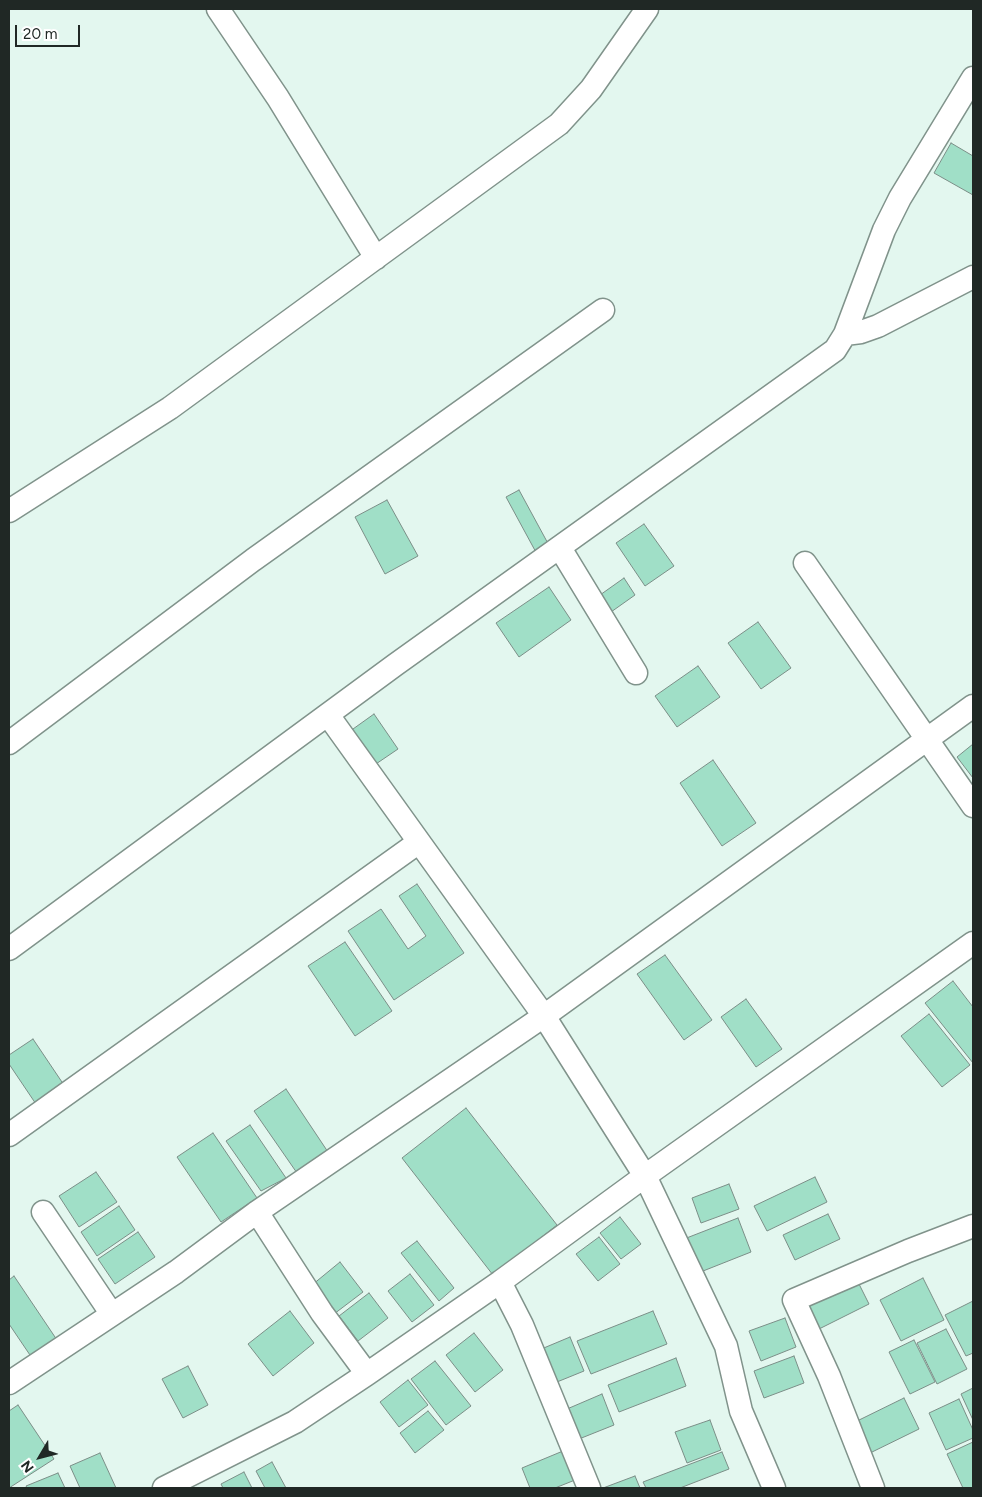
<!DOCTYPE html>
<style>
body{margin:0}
#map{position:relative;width:982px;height:1497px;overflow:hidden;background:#e3f7ef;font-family:Figtree,sans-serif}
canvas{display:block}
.frame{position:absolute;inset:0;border:10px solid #202825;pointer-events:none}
.north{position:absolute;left:15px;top:1432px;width:50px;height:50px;-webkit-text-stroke:4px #fff;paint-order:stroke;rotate:233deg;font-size:14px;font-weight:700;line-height:20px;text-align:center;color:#202825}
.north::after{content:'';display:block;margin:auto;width:18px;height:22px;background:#202825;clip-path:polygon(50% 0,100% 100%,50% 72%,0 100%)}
.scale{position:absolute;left:15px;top:25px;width:65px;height:22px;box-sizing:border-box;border:2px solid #202825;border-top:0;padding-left:6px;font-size:15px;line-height:18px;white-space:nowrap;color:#202825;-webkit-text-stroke:4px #fff;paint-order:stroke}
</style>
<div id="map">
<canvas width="982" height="1497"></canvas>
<div class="frame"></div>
<div class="north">N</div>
<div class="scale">20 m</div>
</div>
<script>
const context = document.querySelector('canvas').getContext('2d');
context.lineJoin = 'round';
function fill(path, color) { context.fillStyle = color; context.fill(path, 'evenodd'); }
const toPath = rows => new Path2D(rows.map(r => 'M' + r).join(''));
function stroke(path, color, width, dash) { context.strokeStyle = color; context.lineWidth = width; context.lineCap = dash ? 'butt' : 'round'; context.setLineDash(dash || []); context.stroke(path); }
const building = toPath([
 [951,143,973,156,973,195,934,173,951,143],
 [519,490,551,549,538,556,506,497,519,490],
 [387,500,418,556,385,574,355,517,387,500],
 [644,524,674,566,645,586,616,543,644,524],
 [624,578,635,595,611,612,600,595,624,578],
 [549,587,571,620,519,657,496,623,549,587],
 [758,622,791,668,761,689,728,643,758,622],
 [698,666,720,697,677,727,655,696,698,666],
 [374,714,398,749,370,768,346,734,374,714],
 [973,744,973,778,957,757,973,744],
 [713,760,756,823,722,846,680,783,713,760],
 [417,884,464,953,394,1000,348,931,381,909,408,949,426,936,399,896,417,884],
 [345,942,392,1011,355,1036,308,966,345,942],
 [665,955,712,1020,684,1040,637,974,665,955],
 [953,981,973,1007,973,1063,925,1003,953,981],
 [746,999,782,1049,756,1067,721,1017,746,999],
 [929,1014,970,1065,942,1087,901,1036,929,1014],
 [33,1039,68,1091,40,1110,9,1064,9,1055,33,1039],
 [286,1089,328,1152,297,1173,254,1111,286,1089],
 [466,1108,557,1225,493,1275,402,1158,466,1108],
 [250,1125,286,1178,261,1191,226,1141,250,1125],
 [213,1133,257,1198,221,1222,177,1157,213,1133],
 [96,1172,117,1202,79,1227,59,1196,96,1172],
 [815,1177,827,1202,767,1231,754,1206,815,1177],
 [729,1184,739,1209,701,1223,692,1198,729,1184],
 [119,1206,135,1230,97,1256,81,1232,119,1206],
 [828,1214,840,1239,795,1260,783,1235,828,1214],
 [620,1217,641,1244,621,1259,600,1233,620,1217],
 [738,1218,751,1252,698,1273,684,1239,738,1218],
 [138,1232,155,1257,115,1284,98,1259,138,1232],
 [599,1237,620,1264,598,1281,576,1254,599,1237],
 [417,1241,454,1288,439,1301,401,1253,417,1241],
 [340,1262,363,1292,334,1314,312,1285,340,1262],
 [410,1274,434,1305,412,1322,388,1291,410,1274],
 [14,1276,57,1340,32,1358,9,1324,9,1280,14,1276],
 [856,1278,869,1304,817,1330,804,1304,856,1278],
 [923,1278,944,1320,901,1341,880,1300,923,1278],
 [369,1293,388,1318,358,1341,339,1316,369,1293],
 [973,1301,973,1353,966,1356,945,1315,973,1301],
 [290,1311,314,1343,273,1376,248,1344,290,1311],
 [653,1311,667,1344,591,1374,577,1341,653,1311],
 [785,1318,796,1347,761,1361,749,1331,785,1318],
 [946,1329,967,1369,937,1384,917,1343,946,1329],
 [474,1333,503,1370,475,1392,446,1355,474,1333],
 [570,1337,584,1371,552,1384,539,1350,570,1337],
 [914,1340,935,1382,910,1394,889,1352,914,1340],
 [794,1356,804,1383,764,1398,754,1371,794,1356],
 [676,1358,686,1386,619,1412,608,1385,676,1358],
 [435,1361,471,1406,446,1425,411,1379,435,1361],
 [188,1366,208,1405,183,1418,162,1379,188,1366],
 [408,1380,428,1405,399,1427,380,1402,408,1380],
 [973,1388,973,1420,961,1394,973,1388],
 [602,1394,614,1425,579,1439,567,1409,602,1394],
 [904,1398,919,1429,868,1454,853,1423,904,1398],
 [959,1399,973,1430,973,1438,946,1450,929,1413,959,1399],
 [18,1405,54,1459,9,1488,9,1411,18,1405],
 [428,1411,444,1430,415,1453,400,1433,428,1411],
 [710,1420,721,1450,687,1463,675,1432,710,1420],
 [973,1442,973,1488,963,1488,947,1454,973,1442],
 [563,1451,575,1480,555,1488,530,1488,522,1468,563,1451],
 [722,1452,729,1469,680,1488,646,1488,643,1482,722,1452],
 [100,1453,116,1488,80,1488,70,1466,100,1453],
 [272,1462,286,1488,265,1488,256,1471,272,1462],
 [244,1472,252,1488,223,1488,221,1484,244,1472],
 [58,1473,65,1488,27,1488,26,1486,58,1473],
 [635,1476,640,1488,603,1488,635,1476]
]);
const street = toPath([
 [218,9,278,98,376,258],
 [845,334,861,332,878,326,973,277],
 [9,511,170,408,559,124,591,89,647,9],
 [560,548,636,673],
 [805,563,973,806],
 [328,715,544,1016,645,1176,726,1346,741,1411,774,1488],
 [9,743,253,560,603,310],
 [9,949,395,665,835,350,845,334,884,230,900,198,973,78],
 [9,1135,419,842],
 [43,1212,111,1313],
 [257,1212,322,1313,367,1374],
 [500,1282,522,1325,589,1488],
 [9,1383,176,1272,257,1212,544,1016,973,706],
 [164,1488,295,1422,367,1374,500,1282,645,1176,973,943],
 [873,1488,829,1376,794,1300,908,1251,973,1226]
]);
fill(building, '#a0dfc7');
stroke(building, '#7b8e87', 1);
stroke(street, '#80938b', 25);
stroke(street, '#fff', 22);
</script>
